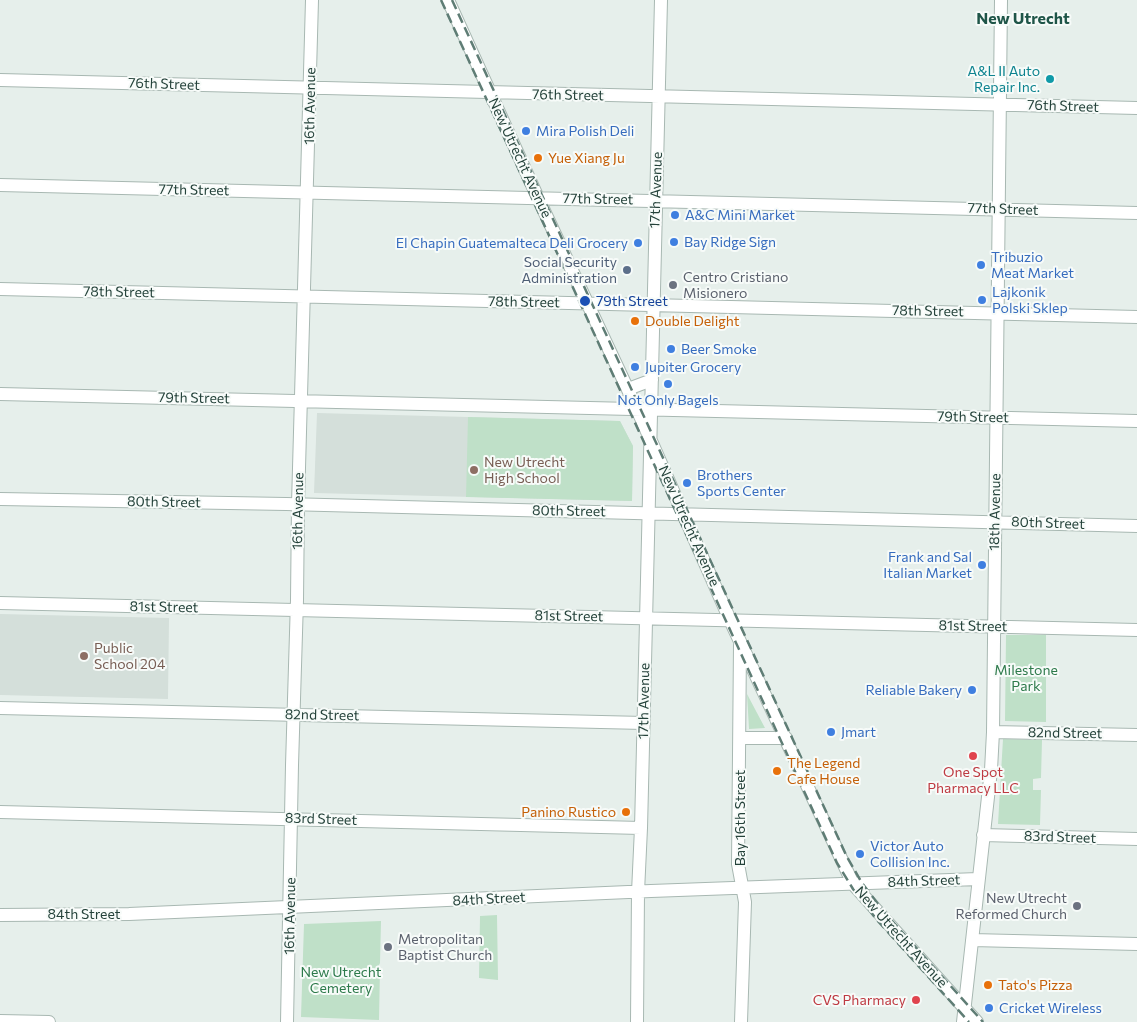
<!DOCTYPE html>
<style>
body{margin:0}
canvas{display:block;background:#e6efeb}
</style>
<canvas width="1137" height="1022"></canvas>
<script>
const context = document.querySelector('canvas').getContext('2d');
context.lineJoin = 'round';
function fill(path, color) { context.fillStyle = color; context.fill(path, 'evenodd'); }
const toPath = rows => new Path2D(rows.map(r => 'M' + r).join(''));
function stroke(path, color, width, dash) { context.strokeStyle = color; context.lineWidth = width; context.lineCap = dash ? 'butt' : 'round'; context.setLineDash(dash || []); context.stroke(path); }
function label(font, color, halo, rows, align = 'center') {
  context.font = font + ' Commissioner,sans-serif'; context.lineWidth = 4; context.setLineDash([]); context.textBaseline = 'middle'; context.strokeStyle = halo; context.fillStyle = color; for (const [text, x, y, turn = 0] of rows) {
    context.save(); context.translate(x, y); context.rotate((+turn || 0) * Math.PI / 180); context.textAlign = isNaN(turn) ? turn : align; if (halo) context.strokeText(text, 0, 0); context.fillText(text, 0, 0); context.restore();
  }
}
const built = toPath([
 [317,413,620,421,633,446,632,501,314,493],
 [0,614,169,618,168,699,0,695]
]);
const green = toPath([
 [468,417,620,421,633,446,632,501,466,497],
 [1006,635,1046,635,1046,722,1005,721],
 [747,694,765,728,749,729],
 [1003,739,1042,740,1041,778,1033,779,1033,790,1041,790,1040,825,998,824],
 [497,915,498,980,479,978,480,916],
 [381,921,380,963,378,967,380,968,379,1020,301,1017,304,924]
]);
const minor = toPath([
 [448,0,538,198,637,409,730,620,853,884,977,1022],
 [0,80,1137,108],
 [0,185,1137,213],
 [0,289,1137,317],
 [628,389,652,380],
 [0,394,1137,421],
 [0,499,286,504,1137,526],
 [0,603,1137,630],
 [740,645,738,864,745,902,741,1022],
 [0,708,644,723],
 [993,732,1137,735],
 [740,738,786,738],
 [0,812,641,828],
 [983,835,1137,839],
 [0,915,129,914,651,891,978,879],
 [972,940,1137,944],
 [0,1021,49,1022],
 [287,1022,292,765,297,600,298,504,312,0],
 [637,1022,638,892,641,828,661,0],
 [963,1022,991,770,993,732,1001,0]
]);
const rail = toPath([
 [441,0,837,863,853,889,877,920,969,1022],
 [452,0,847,857,862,883,885,913,983,1022]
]);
const markers = [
 [1050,79,5,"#0f9aa8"],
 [526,131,5,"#3f7fe0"],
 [538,158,5,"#e8710a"],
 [675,215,5,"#3f7fe0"],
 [674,242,5,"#3f7fe0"],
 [638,243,5,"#3f7fe0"],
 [981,265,5,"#3f7fe0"],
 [627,270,5,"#5c6f8a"],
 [673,285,5,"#6b7280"],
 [982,300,5,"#3f7fe0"],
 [585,301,6,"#1a4fb4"],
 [635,321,5,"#e8710a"],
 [671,349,5,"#3f7fe0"],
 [635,367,5,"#3f7fe0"],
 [668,384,5,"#3f7fe0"],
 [474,470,5,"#8d6e63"],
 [687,483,5,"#3f7fe0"],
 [982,565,5,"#3f7fe0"],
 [84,656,5,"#8d6e63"],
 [972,690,5,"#3f7fe0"],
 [831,732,5,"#3f7fe0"],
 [973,756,5,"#e0444e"],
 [777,771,5,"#e8710a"],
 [626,812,5,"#e8710a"],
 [860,854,5,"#3f7fe0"],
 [1077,906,5,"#6b7280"],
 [388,947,5,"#6b7280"],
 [988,985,5,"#e8710a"],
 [916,1000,5,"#e0444e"],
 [989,1008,5,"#3f7fe0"]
];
const cultureNames = [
 ["A&L II Auto",1040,71],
 ["Repair Inc.",1040,87]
];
const streetNames = [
 ["76th Street",164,84,2],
 ["76th Street",568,95,1],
 ["16th Avenue",310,106,-89],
 ["76th Street",1063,106,2],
 ["New Utrecht Avenue",520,158,65],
 ["77th Street",194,190,1],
 ["17th Avenue",656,190,-88],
 ["77th Street",598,199,1],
 ["77th Street",1003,209,2],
 ["78th Street",119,292,1],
 ["78th Street",524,302,1],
 ["78th Street",928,311,1],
 ["79th Street",194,398,1],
 ["79th Street",973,417,1],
 ["80th Street",164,502,1],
 ["16th Avenue",298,511,-89],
 ["80th Street",569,511,1],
 ["18th Avenue",995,512,-89],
 ["80th Street",1048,523,2],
 ["New Utrecht Avenue",689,526,66],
 ["81st Street",164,607,1],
 ["81st Street",569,616,1],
 ["81st Street",973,626,1],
 ["17th Avenue",644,701,-89],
 ["82nd Street",322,715,1],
 ["82nd Street",1065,733,1],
 ["Bay 16th Street",740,818,-90],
 ["83rd Street",321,819,2],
 ["83rd Street",1060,837,2],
 ["84th Street",924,881,-2],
 ["84th Street",489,899,-3],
 ["84th Street",84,914],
 ["16th Avenue",290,916,-89],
 ["New Utrecht Avenue",901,937,48]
];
const shopNames = [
 ["Mira Polish Deli",536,131],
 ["A&C Mini Market",685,215],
 ["Bay Ridge Sign",684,242],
 ["El Chapin Guatemalteca Deli Grocery",628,243,"right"],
 ["Tribuzio",991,257],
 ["Meat Market",991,273],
 ["Lajkonik",992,292],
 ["Polski Sklep",992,308],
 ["Beer Smoke",681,349],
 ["Jupiter Grocery",645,367],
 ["Not Only Bagels",668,400,"center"],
 ["Brothers",697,475],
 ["Sports Center",697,491],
 ["Frank and Sal",972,557,"right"],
 ["Italian Market",972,573,"right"],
 ["Reliable Bakery",962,690,"right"],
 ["Jmart",841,732],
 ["Victor Auto",870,846],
 ["Collision Inc.",870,862],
 ["Cricket Wireless",999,1008]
];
const foodNames = [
 ["Yue Xiang Ju",548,158],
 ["Double Delight",645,321],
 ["The Legend",787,763],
 ["Cafe House",787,779],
 ["Panino Rustico",616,812,"right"],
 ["Tato's Pizza",998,985]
];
const serviceNames = [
 ["Social Security",617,262],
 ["Administration",617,278]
];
const worshipNames = [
 ["Centro Cristiano",683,277],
 ["Misionero",683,293],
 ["New Utrecht",1067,898,"right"],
 ["Reformed Church",1067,914,"right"],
 ["Metropolitan",398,939],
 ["Baptist Church",398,955]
];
const transitNames = [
 ["79th Street",596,301]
];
const educationNames = [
 ["New Utrecht",484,462],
 ["High School",484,478],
 ["Public",94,648],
 ["School 204",94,664]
];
const parkNames = [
 ["Milestone",1026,670],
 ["Park",1026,686],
 ["New Utrecht",341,972],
 ["Cemetery",341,988]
];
const healthNames = [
 ["One Spot",973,772],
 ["Pharmacy LLC",973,788],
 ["CVS Pharmacy",906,1000,"right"]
];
const quarterNames = [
 ["New Utrecht",1023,19]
];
fill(built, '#d4dfda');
fill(green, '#bfe0c8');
stroke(minor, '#a8b8b2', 14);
stroke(minor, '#fff', 12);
stroke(rail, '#5f7d75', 2.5, [10, 5]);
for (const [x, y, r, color] of markers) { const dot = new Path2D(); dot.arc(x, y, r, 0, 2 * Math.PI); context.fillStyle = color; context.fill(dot); stroke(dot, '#f7fbf9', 2); }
label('14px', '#0d838f', '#f7fbf9', cultureNames, 'right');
label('14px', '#24423a', '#f7fbf9', streetNames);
label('14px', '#366cbe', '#f7fbf9', shopNames, 'left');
label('14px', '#c56008', '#f7fbf9', foodNames, 'left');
label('14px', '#4e5e75', '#f7fbf9', serviceNames, 'right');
label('14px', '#5b616d', '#f7fbf9', worshipNames, 'left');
label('14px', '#164399', '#f7fbf9', transitNames, 'left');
label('14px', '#785e54', '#f7fbf9', educationNames, 'left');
label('14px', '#2d7a4b', '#f7fbf9', parkNames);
label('14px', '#be3a42', '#f7fbf9', healthNames);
label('bold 16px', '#1f5548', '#f7fbf9', quarterNames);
</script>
